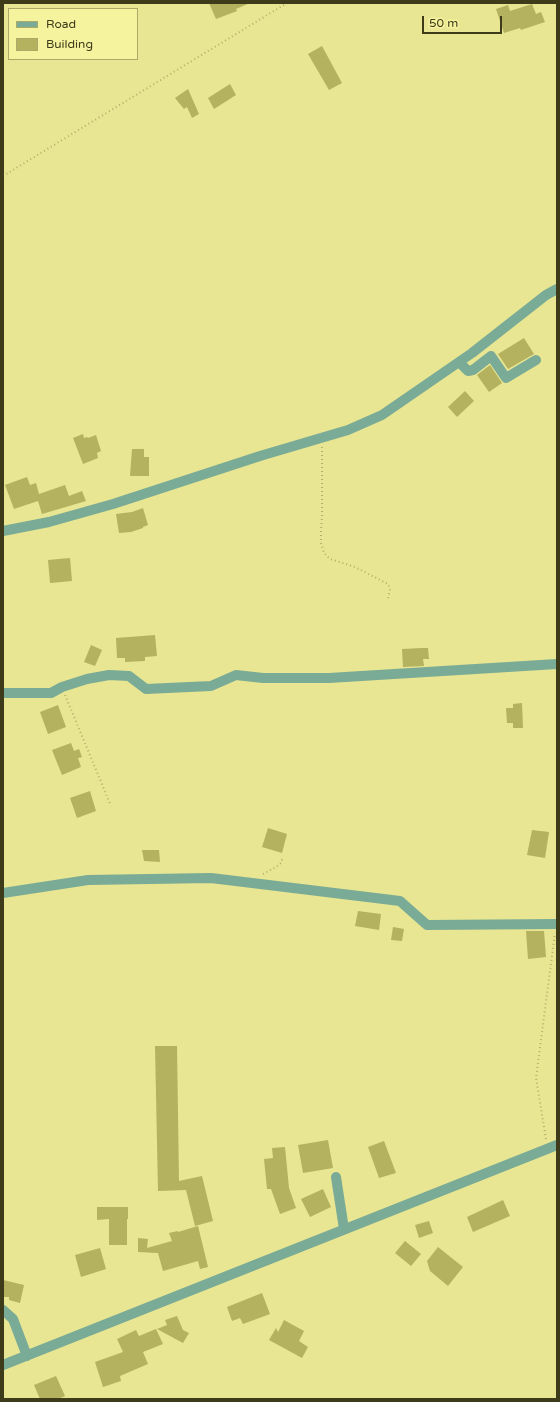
<!DOCTYPE html>
<style>
body{margin:0}
#map{position:relative;width:560px;height:1402px;overflow:hidden;background:#e8e692;font-family:"Varela Round",sans-serif}
canvas{display:block}
.frame{position:absolute;inset:0;border:4px solid #3d3b19;pointer-events:none}
.legend{position:absolute;left:8px;top:8px;width:130px;height:52px;box-sizing:border-box;background:#f6f39f;border:1px solid #aca969;margin:0;padding:5px 7px;list-style:none;font-size:12px;color:#3d3b19}
.legend li{display:flex;align-items:center;gap:8px;height:20px}
.legend b{width:20px;border:1px solid #aca969}
.scale{position:absolute;left:422px;top:16px;width:80px;height:18px;box-sizing:border-box;border:2px solid #3d3b19;border-top:0;padding-left:5px;font-size:12px;line-height:14px;white-space:nowrap;color:#3d3b19;-webkit-text-stroke:3px #f6f39f;paint-order:stroke}
</style>
<div id="map">
<canvas width="560" height="1402"></canvas>
<div class="frame"></div>
<ul class="legend">
<li><b style="height:5px;background:#7aab96"></b>Road</li>
<li><b style="height:11px;background:#b4b15f"></b>Building</li>
</ul>
<div class="scale">50 m</div>
</div>
<script>
const context = document.querySelector('canvas').getContext('2d');
context.lineJoin = 'round';
function fill(path, color) { context.fillStyle = color; context.fill(path, 'evenodd'); }
const toPath = rows => new Path2D(rows.map(r => 'M' + r).join(''));
function stroke(path, color, width, dash) { context.strokeStyle = color; context.lineWidth = width; context.lineCap = dash ? 'butt' : 'round'; context.setLineDash(dash || []); context.stroke(path); }
const building = toPath([
 [209,3,250,3,236,9,237,11,216,19],
 [532,4,536,14,541,12,545,22,521,30,520,28,504,33,496,9,508,5,510,11],
 [322,46,342,83,329,90,308,54],
 [230,84,236,95,214,109,208,98],
 [188,89,199,114,192,118,187,107,184,109,175,98],
 [524,338,534,354,508,369,498,354],
 [490,365,502,383,489,392,477,375],
 [465,391,474,401,457,417,448,407],
 [83,434,84,438,87,437,88,438,96,435,101,451,97,453,98,458,83,464,73,438],
 [132,449,144,449,144,457,149,457,149,476,130,476],
 [27,477,30,485,36,483,39,494,65,485,69,496,82,491,86,501,42,514,38,501,14,509,5,485],
 [143,508,148,525,143,527,143,528,131,532,119,533,116,514,132,512],
 [70,558,72,581,50,583,48,560],
 [155,635,157,656,145,657,145,661,125,662,125,658,117,658,116,638],
 [91,645,102,650,95,666,84,662],
 [422,648,428,648,429,659,423,659,424,666,403,667,402,649],
 [522,703,523,728,513,728,513,723,507,723,506,708,513,708,513,704],
 [58,705,66,727,48,734,40,712],
 [71,743,74,751,79,749,82,757,78,758,81,767,62,775,52,750],
 [90,791,96,811,77,818,70,798],
 [268,828,287,834,282,853,262,847],
 [532,830,549,832,545,858,527,855],
 [142,850,159,850,160,862,144,861],
 [358,911,381,914,379,930,355,926],
 [393,927,404,929,402,941,391,940],
 [526,931,544,931,546,957,528,959],
 [155,1046,177,1046,179,1181,202,1176,213,1221,195,1226,186,1190,158,1191],
 [328,1140,333,1168,303,1173,298,1145],
 [384,1141,396,1173,379,1178,368,1147],
 [285,1147,289,1188,296,1208,280,1214,271,1189,267,1189,264,1159,273,1158,272,1148],
 [323,1189,331,1207,310,1217,301,1199],
 [503,1200,510,1216,473,1232,467,1217],
 [97,1207,128,1207,128,1219,127,1219,127,1245,109,1245,109,1219,97,1220],
 [429,1221,433,1233,419,1238,415,1225],
 [198,1226,208,1267,200,1269,198,1261,163,1271,158,1253,138,1252,138,1238,148,1239,147,1248,172,1241,169,1233,178,1231,178,1232],
 [405,1241,421,1254,411,1266,395,1253],
 [438,1247,463,1267,448,1286,430,1271,427,1261],
 [100,1248,106,1269,81,1277,75,1255],
 [3,1280,24,1285,20,1303,9,1300,9,1297,3,1297],
 [262,1293,270,1314,243,1324,240,1318,232,1321,227,1307],
 [177,1316,183,1330,189,1333,183,1343,157,1329,167,1325,165,1320],
 [284,1320,304,1331,299,1341,308,1347,302,1358,269,1340,276,1328,278,1332],
 [156,1329,163,1344,143,1352,148,1364,120,1376,121,1381,103,1387,95,1362,123,1352,117,1339,136,1330,139,1336],
 [56,1376,65,1396,58,1399,40,1399,34,1385]
]);
const path = toPath([
 [3,176,287,3],
 [322,447,322,515,321,532,321,543,324,553,330,559,355,567,388,584,390,589,388,598],
 [65,695,111,806],
 [263,874,276,867,281,863,283,857],
 [546,1139,536,1078,555,933]
]);
const minor = toPath([
 [459,362,468,371,473,370,491,356,506,378,536,360],
 [3,531,49,522,113,504,260,456,348,430,382,415,472,353,546,295,557,289],
 [3,693,51,693,62,687,87,679,109,675,129,676,146,689,211,686,236,675,263,678,329,678,557,664],
 [3,893,88,880,211,878,400,901,427,925,557,924],
 [336,1177,344,1229],
 [3,1310,13,1319,27,1356],
 [3,1365,557,1145]
]);
fill(building, '#b4b15f');
stroke(path, '#b2b06c', 2, [1, 3]);
stroke(minor, '#7aab96', 10);
</script>
